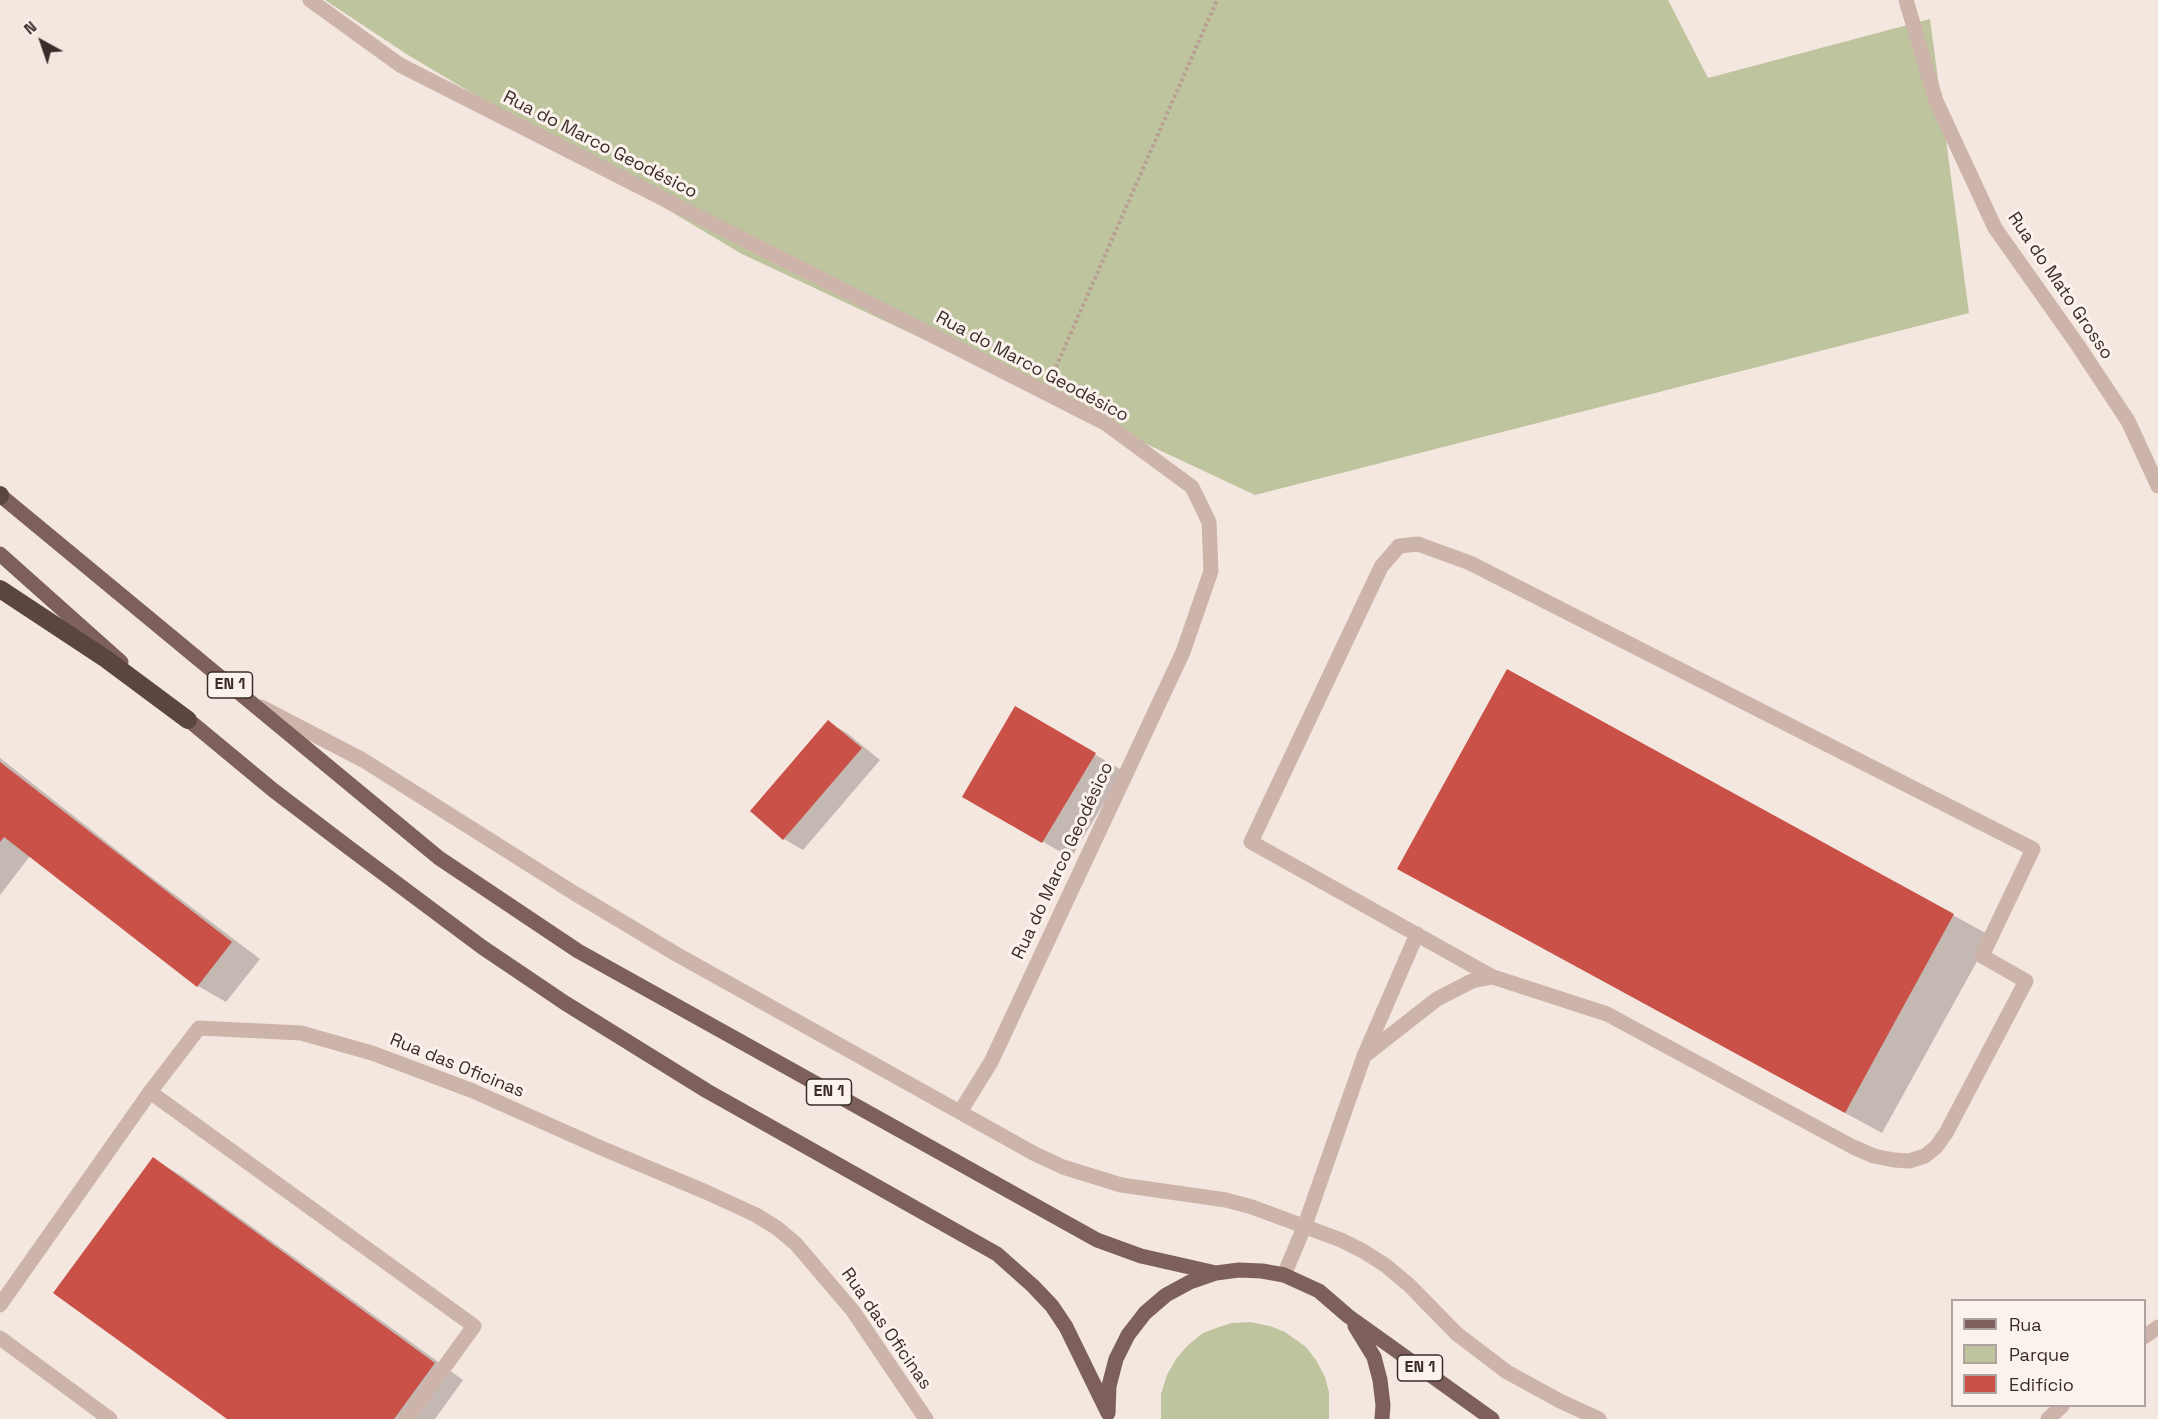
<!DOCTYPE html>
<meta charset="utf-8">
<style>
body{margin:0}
#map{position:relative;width:2158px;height:1419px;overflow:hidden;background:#f4e7df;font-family:"Space Grotesk",sans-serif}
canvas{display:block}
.legend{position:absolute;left:1951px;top:1299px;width:195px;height:108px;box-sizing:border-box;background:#fbf2ec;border:2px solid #aea39e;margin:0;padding:8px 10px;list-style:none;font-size:18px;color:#3a2c2a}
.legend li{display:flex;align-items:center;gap:12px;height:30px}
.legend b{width:30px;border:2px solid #aea39e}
.north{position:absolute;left:12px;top:12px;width:60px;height:60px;-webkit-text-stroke:4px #fbf2ec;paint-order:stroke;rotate:320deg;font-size:16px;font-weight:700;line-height:24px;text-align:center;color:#3a2c2a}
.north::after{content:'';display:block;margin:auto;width:21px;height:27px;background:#3a2c2a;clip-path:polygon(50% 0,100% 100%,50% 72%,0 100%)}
</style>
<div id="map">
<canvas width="2158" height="1419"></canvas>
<ul class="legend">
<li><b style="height:8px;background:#7d605b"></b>Rua</li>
<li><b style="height:16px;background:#bec49e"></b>Parque</li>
<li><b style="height:16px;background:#c95148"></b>Edifício</li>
</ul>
<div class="north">N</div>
</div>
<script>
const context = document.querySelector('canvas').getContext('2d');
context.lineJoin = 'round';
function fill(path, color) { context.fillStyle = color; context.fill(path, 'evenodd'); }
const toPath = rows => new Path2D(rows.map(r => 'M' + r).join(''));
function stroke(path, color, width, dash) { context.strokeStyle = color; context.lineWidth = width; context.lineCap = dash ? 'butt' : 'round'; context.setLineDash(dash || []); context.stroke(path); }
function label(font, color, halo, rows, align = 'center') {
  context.font = font + ' "Space Grotesk",sans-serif'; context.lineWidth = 6; context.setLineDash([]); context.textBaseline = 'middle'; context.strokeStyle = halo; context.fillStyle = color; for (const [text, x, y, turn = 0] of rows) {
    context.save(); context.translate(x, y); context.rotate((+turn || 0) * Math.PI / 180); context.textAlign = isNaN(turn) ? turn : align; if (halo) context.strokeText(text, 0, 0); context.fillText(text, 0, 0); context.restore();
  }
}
const green = toPath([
 [325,0,1668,0,1708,78,1930,19,1969,313,1255,495,742,254,408,55],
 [1250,1322,1270,1326,1285,1332,1306,1347,1316,1360,1325,1377,1329,1392,1329,1419,1161,1419,1161,1394,1167,1375,1176,1359,1187,1346,1203,1333,1219,1327,1232,1323]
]);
const shadow = toPath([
 [1507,671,1991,936,1882,1133,1436,890],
 [1016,708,1123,771,1071,858,964,796],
 [828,722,847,733,880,760,803,850,784,839],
 [0,758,146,873,260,959,226,1002,198,986,30,856,0,895],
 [153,1159,182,1176,463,1380,435,1419,229,1419]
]);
const building = toPath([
 [1507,669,1954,914,1845,1113,1397,869],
 [1015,706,1096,753,1042,843,962,797],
 [828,720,862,748,783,840,750,811],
 [0,762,232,942,197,987,4,837,0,842],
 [153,1157,435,1363,394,1419,227,1419,53,1293]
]);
const path = toPath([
 [1056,367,1217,0]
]);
const lane = toPath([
 [1418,544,1470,563,2033,849,1982,956,2026,981,1946,1133,1936,1147,1925,1156,1909,1161,1894,1160,1874,1156,1853,1147,1607,1014,1493,977,1251,842,1381,567,1399,546,1418,544],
 [1364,1056,1437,999,1472,981,1493,977],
 [150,1092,474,1326,407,1419],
 [1305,1225,1364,1056,1417,934],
 [0,1338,110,1419]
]);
const street = toPath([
 [310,0,400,65,1105,423,1192,487,1209,522,1211,571,1183,652,991,1062,960,1112],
 [1906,0,1936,101,1995,228,2077,344,2128,421,2158,486],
 [261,707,363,760,574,893,676,954,1035,1154,1063,1167,1121,1185,1226,1200,1252,1207,1341,1240,1363,1251,1385,1265,1409,1285,1457,1334,1507,1372,1560,1401,1599,1419],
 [1284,1275,1305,1225],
 [0,1305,150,1092,199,1028,301,1033,372,1053,473,1091,599,1147,706,1192,756,1215,777,1228,796,1244,853,1311,926,1419],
 [2144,1337,2158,1327],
 [2048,1419,2062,1406]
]);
const primary = toPath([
 [0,495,439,858,578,951,1097,1240,1141,1256,1216,1273],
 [0,554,121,662],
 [180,713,273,790,348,847,482,947,565,1003,707,1091,997,1254,1033,1286,1052,1306,1066,1327,1108,1413],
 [1355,1326,1374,1357,1380,1380,1383,1405,1382,1419],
 [1108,1413,1109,1386,1116,1359,1128,1335,1145,1313,1166,1295,1190,1282,1216,1273,1239,1270,1262,1271,1284,1275,1319,1291,1348,1316,1492,1419]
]);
const highway = toPath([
 [0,495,0,496],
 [0,589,106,659,188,720]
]);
const shields = [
 [230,685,45],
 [829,1092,45],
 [1420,1368,45]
];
const shieldNames = [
 ["EN 1",230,685],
 ["EN 1",829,1092],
 ["EN 1",1420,1368]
];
const streetNames = [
 ["Rua do Marco Geodésico",600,145,27],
 ["Rua do Mato Grosso",2060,286,56],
 ["Rua do Marco Geodésico",1032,367,28],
 ["Rua do Marco Geodésico",1063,861,-65],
 ["Rua das Oficinas",457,1066,22],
 ["Rua das Oficinas",886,1329,55]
];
fill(green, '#bec49e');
fill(shadow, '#0003');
fill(building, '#c95148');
stroke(path, '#b99e94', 4, [3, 3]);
stroke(lane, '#cdb4aa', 15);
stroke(street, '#cdb4aa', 15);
stroke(primary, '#7d605b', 15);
stroke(highway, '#5b4541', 18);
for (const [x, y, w] of shields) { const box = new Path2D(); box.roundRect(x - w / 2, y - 13, w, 26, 4.5); context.fillStyle = '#fbf2ec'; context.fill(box); stroke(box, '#3a2c2a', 1.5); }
label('bold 16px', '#3a2c2a', null, shieldNames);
label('18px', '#3a2c2a', '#fbf2ec', streetNames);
</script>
